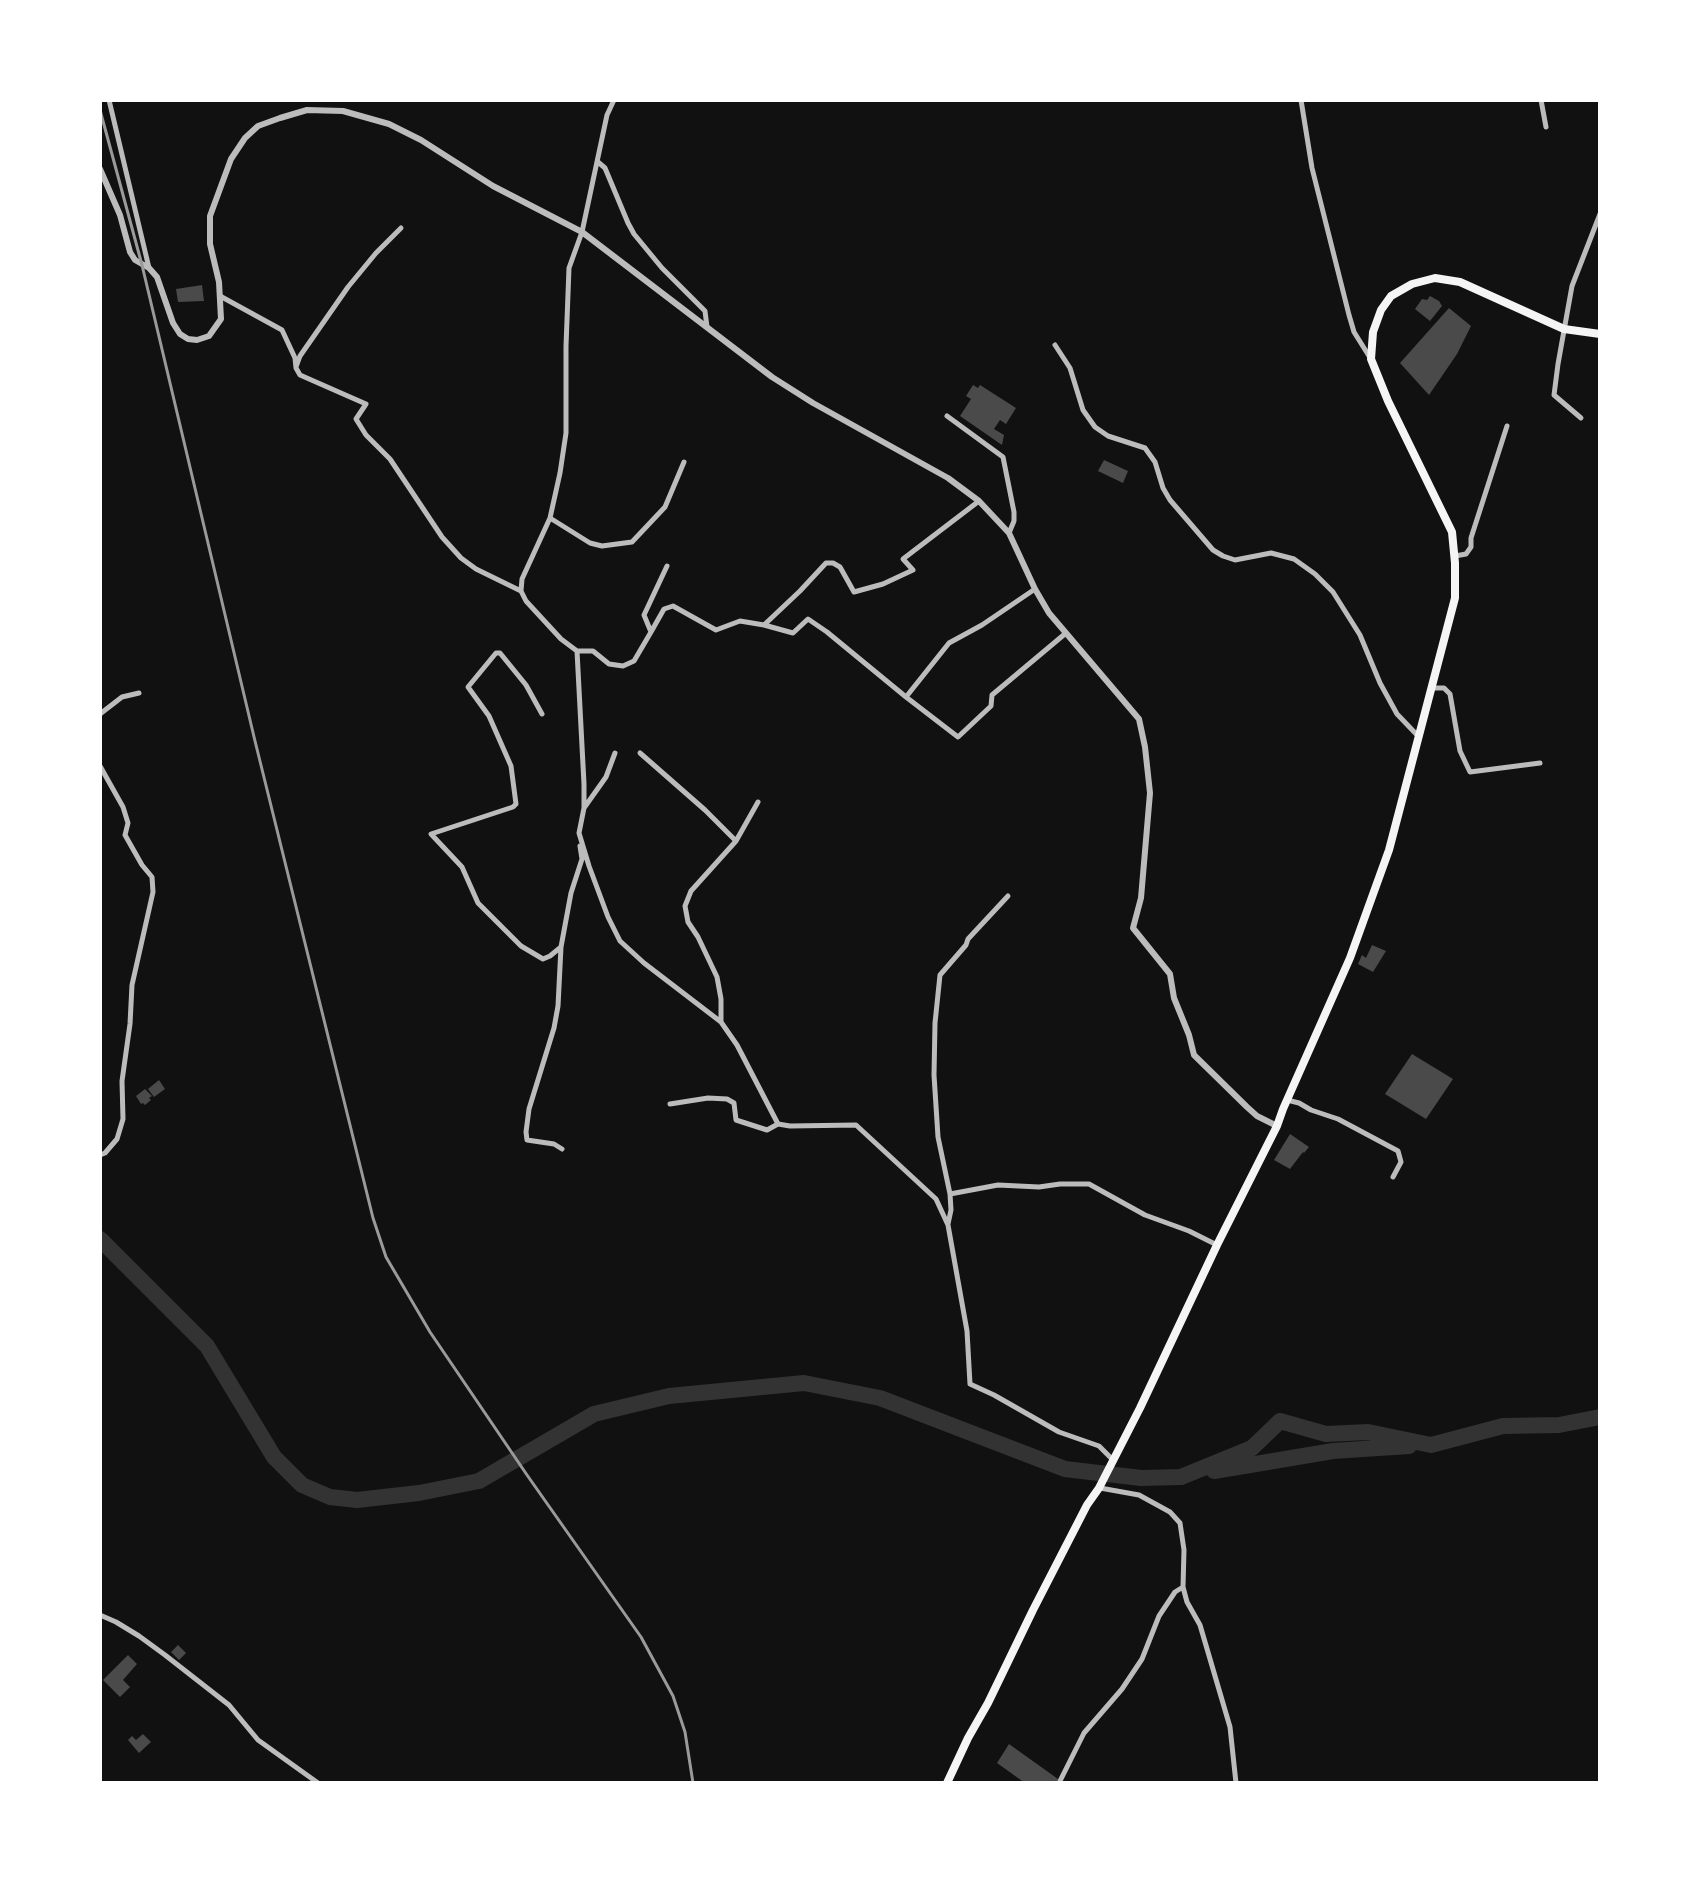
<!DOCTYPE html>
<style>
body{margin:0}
#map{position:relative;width:1700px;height:1883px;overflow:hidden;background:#111;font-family:Cabin,sans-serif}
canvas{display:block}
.frame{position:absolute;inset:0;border:102px solid #fff;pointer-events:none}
</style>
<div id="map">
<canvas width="1700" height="1883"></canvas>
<div class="frame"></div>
</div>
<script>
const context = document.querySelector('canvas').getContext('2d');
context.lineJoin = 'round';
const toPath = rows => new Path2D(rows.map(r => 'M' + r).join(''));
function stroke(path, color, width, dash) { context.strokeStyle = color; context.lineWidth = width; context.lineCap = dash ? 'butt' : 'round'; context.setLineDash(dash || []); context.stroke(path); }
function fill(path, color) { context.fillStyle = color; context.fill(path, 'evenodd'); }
const river = toPath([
 [100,1239,207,1346,274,1457,302,1485,330,1497,357,1500,419,1493,479,1481,594,1414,669,1396,804,1383,880,1398,1065,1469,1141,1478,1181,1477,1252,1448,1280,1421,1326,1434,1368,1432,1431,1445,1503,1426,1559,1425,1600,1417],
 [1214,1471,1333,1451,1409,1446]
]);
const building = toPath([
 [202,285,204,301,178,302,176,289],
 [1430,296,1439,301,1442,306,1430,321,1415,309,1422,299,1427,300],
 [1449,308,1471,326,1457,354,1429,395,1400,363],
 [973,385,978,388,980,385,1016,408,1006,424,1000,420,994,429,1004,435,1002,445,960,416,971,399,966,396],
 [1104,460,1128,471,1123,483,1098,471],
 [1372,945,1386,951,1373,972,1358,964,1362,955,1366,958],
 [1412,1054,1453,1079,1426,1119,1385,1094],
 [159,1080,165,1089,154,1097,148,1089],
 [145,1089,152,1096,149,1098,151,1100,145,1105,143,1103,141,1104,136,1096],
 [1290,1134,1309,1147,1304,1153,1303,1152,1290,1169,1274,1160],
 [178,1645,186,1653,179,1660,171,1652],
 [128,1655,137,1664,123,1680,130,1687,120,1697,103,1680],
 [143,1734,151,1742,139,1753,128,1740,132,1736,136,1740],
 [1009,1744,1058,1779,1056,1783,1025,1783,997,1763]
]);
const minor = toPath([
 [109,100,149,268],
 [614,100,607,115,582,232,569,268,566,346,566,433,560,473,550,518,522,579,521,591,526,601,561,639,577,651,584,784,584,808,579,833,589,866,608,917,620,941,644,963,721,1022,737,1045,778,1124,790,1126,856,1125,936,1199,948,1225,967,1331,970,1384,994,1395,1059,1432,1099,1446,1113,1460],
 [1301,100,1312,168,1349,315,1354,332,1369,356],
 [1541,100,1546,127],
 [598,162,605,168,628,223,634,234,662,268,705,311,707,327],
 [220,296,282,330,295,358,296,368,300,375,366,404,356,419,366,435,390,459,442,537,461,558,476,569,521,591],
 [1055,345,1070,368,1083,410,1095,427,1108,436,1145,448,1155,462,1163,488,1170,500,1213,550,1223,556,1235,560,1271,553,1294,559,1315,574,1333,592,1360,635,1380,683,1397,714,1419,737],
 [296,367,300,356,348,287,376,253,401,228],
 [947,416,1003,457,1014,512,1014,521,1009,533],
 [1581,418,1554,395,1558,364,1572,286,1600,214],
 [550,518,590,543,602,546,632,542,665,507,684,462],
 [1455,556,1466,554,1471,547,1471,538,1507,426],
 [764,625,793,633,808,619,827,632,906,697,958,737,991,706,992,695,1066,633],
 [651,632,664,609,673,606,716,630,740,621,764,625,800,591,826,563,833,563,840,567,854,592,883,584,913,570,903,559,979,501],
 [577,651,593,651,609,664,623,666,634,661,651,632,644,615,667,566],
 [1432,688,1444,688,1450,694,1460,751,1470,772,1540,763],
 [906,697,949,643,982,625,1035,589],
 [100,714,122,697,139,693],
 [542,714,526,685,500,653,496,653,468,687,489,716,511,766,516,804,513,807,431,834,462,867,478,903,521,946,543,959,550,956,561,947],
 [640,753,705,810,736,841,758,802],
 [100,766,123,807,128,823,125,835,142,865,152,877,153,892,132,985,130,1024,122,1081,123,1119,117,1139,105,1153,100,1155],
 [584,808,606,777,615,753],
 [721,1021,721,999,717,977,698,937,688,922,685,906,691,891,736,841],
 [1287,1100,1299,1103,1311,1110,1338,1119,1398,1151,1401,1162,1393,1177],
 [670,1104,708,1098,727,1099,734,1103,736,1120,767,1130,778,1124],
 [562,1149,554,1144,527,1140,526,1132,529,1109,554,1028,558,1006,561,947,571,893,582,859,580,846],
 [950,1194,998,1185,1039,1187,1060,1184,1089,1184,1145,1215,1189,1231,1217,1245],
 [948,1224,951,1210,950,1194,938,1137,934,1075,935,1023,940,975,966,945,968,939,1008,896],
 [1183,1587,1187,1602,1200,1625,1230,1727,1236,1783],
 [100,1615,116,1622,139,1636,165,1655,229,1705,258,1740,318,1783],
 [1059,1783,1084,1733,1122,1689,1142,1659,1159,1616,1175,1592,1183,1587,1184,1550,1180,1523,1170,1512,1139,1495,1100,1488]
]);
const tertiary = toPath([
 [100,169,120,215,130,252,135,260,149,268,157,277,173,323,180,334,188,339,197,340,209,336,221,319,219,282,210,244,210,216,231,159,245,138,258,126,280,118,307,110,343,111,389,124,421,140,493,186,582,232,772,377,813,403,948,478,979,501,1009,533,1035,589,1049,613,1139,719,1145,747,1150,793,1141,898,1133,928,1170,974,1174,998,1189,1035,1194,1055,1247,1107,1257,1116,1277,1126]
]);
const primary = toPath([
 [947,1783,968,1738,988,1703,1033,1610,1087,1505,1099,1488,1140,1408,1217,1245,1277,1126,1283,1109,1350,958,1389,850,1455,598,1455,563,1452,532,1388,401,1371,359,1373,332,1381,310,1391,296,1412,284,1435,278,1460,282,1564,329,1600,334]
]);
const rail = toPath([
 [100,110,142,265,255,741,373,1218,386,1257,430,1332,527,1475,641,1637,673,1696,685,1732,693,1783]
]);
stroke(river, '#333', 16);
fill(building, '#4a4a4a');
stroke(minor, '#bcbcbc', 5);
stroke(tertiary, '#bcbcbc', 6);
stroke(primary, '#f5f5f5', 8);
stroke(rail, '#9a9a9a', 3);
</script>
